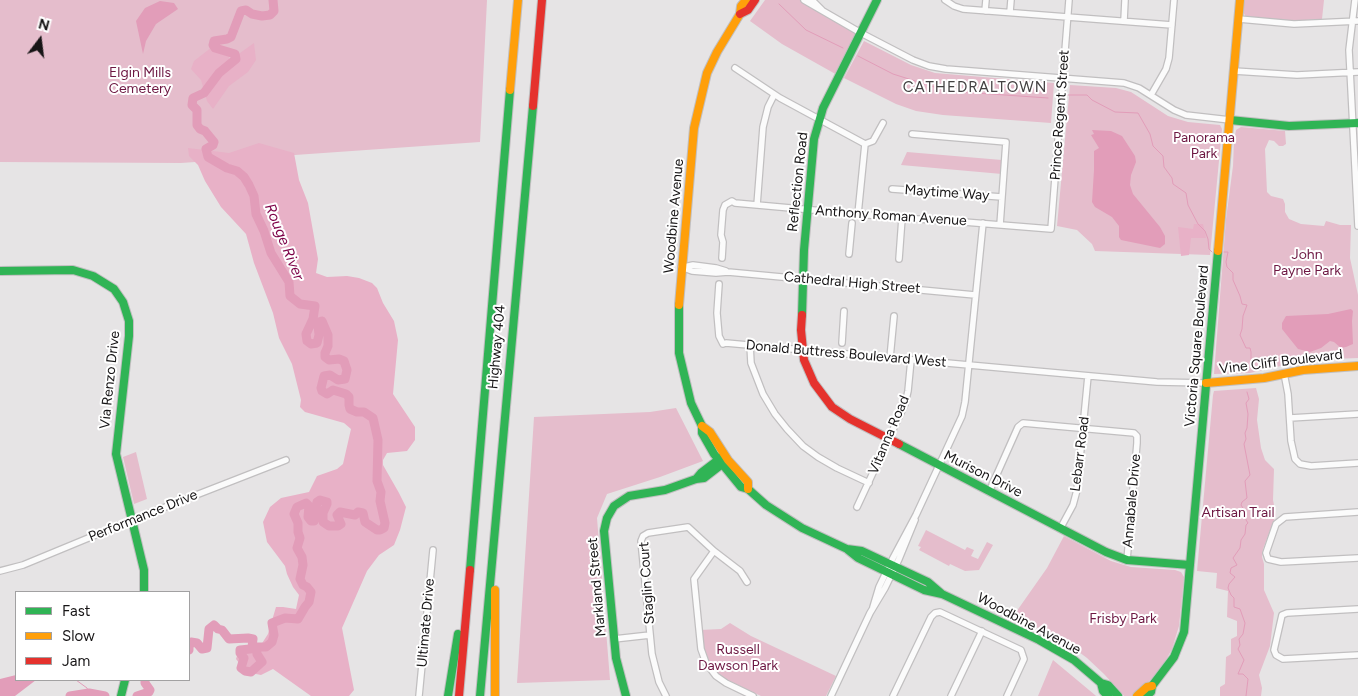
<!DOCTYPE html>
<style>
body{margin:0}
#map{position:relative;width:1358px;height:696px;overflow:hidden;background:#e6e4e5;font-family:Figtree,sans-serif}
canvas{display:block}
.legend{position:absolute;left:15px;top:591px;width:175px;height:90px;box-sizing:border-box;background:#fff;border:1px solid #a2a1a2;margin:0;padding:6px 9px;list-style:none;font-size:15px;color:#171516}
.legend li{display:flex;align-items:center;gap:10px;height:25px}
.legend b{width:25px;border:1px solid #a2a1a2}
.north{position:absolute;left:15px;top:15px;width:50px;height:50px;-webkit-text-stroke:4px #fff;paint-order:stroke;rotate:15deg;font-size:14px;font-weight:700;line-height:20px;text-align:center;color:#171516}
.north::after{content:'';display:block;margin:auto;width:18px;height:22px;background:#171516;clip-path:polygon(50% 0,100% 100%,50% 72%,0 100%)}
</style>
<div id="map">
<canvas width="1358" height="696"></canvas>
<ul class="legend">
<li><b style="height:6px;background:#30b455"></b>Fast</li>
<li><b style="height:6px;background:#ff9f0a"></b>Slow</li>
<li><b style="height:6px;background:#e5322d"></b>Jam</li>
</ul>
<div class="north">N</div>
</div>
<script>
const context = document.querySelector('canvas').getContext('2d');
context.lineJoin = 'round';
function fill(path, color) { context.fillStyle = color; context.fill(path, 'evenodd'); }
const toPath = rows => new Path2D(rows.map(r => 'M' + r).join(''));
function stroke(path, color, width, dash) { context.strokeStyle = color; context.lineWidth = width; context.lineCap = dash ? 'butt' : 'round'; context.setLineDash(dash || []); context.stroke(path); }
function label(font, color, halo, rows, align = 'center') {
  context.font = font + ' Figtree,sans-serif'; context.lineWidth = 4; context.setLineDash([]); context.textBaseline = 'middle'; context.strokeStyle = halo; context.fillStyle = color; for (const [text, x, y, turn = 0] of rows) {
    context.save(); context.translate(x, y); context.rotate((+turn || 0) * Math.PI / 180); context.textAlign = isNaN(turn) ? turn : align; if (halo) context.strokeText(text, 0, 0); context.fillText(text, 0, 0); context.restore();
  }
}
const green = toPath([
 [0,0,487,0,480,142,181,163,0,162],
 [765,0,802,0,862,33,839,76,782,44,750,21],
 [1243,0,1324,0,1322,19,1292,21,1246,17,1243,12],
 [864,41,911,65,935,73,1054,83,1051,123,943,115,916,111,896,104,844,78],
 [1070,85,1116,88,1131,92,1168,116,1188,122,1220,125,1222,129,1210,255,1095,251,1092,244,1077,230,1057,226],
 [1241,127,1285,131,1286,144,1283,146,1279,146,1274,141,1269,140,1265,149,1267,192,1271,196,1283,199,1285,204,1285,212,1289,219,1301,224,1324,226,1326,221,1340,225,1351,225,1350,258,1358,295,1358,358,1307,360,1250,373,1214,374,1226,219,1233,166,1234,141,1236,130],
 [907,152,1002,160,1002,174,901,165],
 [1256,388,1259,399,1257,420,1261,448,1265,460,1274,469,1273,500,1276,515,1263,549,1262,557,1264,564,1264,590,1274,613,1270,646,1259,675,1262,688,1261,696,1220,696,1220,687,1225,684,1226,657,1231,654,1231,639,1237,636,1237,621,1227,617,1228,591,1216,588,1217,573,1197,571,1213,395,1214,391],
 [676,408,703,461,660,477,607,494,597,518,610,680,517,683,534,417,650,412],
 [136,452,147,499,134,504,123,457],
 [926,530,965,550,967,547,974,550,971,556,978,559,987,542,993,545,979,570,965,571,950,564,949,566,919,550,921,547,918,546],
 [1064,536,1111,561,1131,567,1175,570,1181,572,1184,577,1179,626,1172,649,1162,667,1154,677,1132,696,1124,696,1104,674,1087,658,1071,646,1014,615,1047,568],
 [730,623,751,636,836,676,826,696,761,696,725,679,715,671,706,657,700,630,721,629],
 [1053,660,1095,695,1096,696,1038,696]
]);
const forest = toPath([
 [254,43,256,60,248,72,229,86,213,109,207,101,201,80,191,69,194,61,212,47,223,46,229,54,229,59,234,60,240,53],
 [259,143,294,153,299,180,308,203,318,259,316,273,327,277,347,276,359,278,372,283,377,288,383,303,394,321,398,340,393,394,415,427,415,440,407,451,387,453,383,460,383,465,399,493,406,507,400,530,394,545,379,555,367,571,342,628,354,690,349,696,311,696,273,669,261,675,246,672,236,659,239,650,244,648,253,650,259,648,268,634,276,607,283,607,296,609,299,595,293,587,287,574,285,566,267,542,263,522,270,507,281,498,309,492,317,476,337,469,343,464,351,429,344,423,305,412,300,407,301,400,292,364,279,338,273,313,254,263,246,234,221,207,205,181,198,165,189,156,188,148,229,153],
 [1194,224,1203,224,1206,238,1191,238,1189,255,1181,256,1178,227,1193,229]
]);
const water = toPath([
 [160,1,174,3,178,9,156,24,146,41,143,54,136,21,145,8],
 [1092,130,1111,131,1122,136,1135,156,1136,162,1131,175,1130,185,1133,194,1160,227,1165,236,1165,244,1160,248,1121,240,1119,237,1119,226,1112,217,1095,207,1092,202,1094,170,1094,151,1099,148,1091,135,1094,134],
 [1351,309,1353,311,1352,321,1353,344,1346,347,1341,348,1334,342,1330,341,1321,348,1310,352,1298,349,1282,329,1282,323,1286,316,1328,314],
 [16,675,16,680,36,680,15,696,0,696,0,679]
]);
const stream = toPath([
 [779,4,806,30,843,48],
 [858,56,893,74,947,91,1048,98],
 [1067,95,1087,95,1092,100,1115,112,1138,113,1150,134,1153,146,1163,156,1164,167,1172,178,1173,184,1186,193,1188,205,1198,224,1205,231,1208,239,1209,249,1212,252],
 [1224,252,1228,252,1226,262,1227,267,1233,273,1233,280,1240,296,1242,304,1247,305,1243,316,1242,329,1240,335,1246,348,1250,348,1251,352,1251,360,1247,370],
 [76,680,87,688,89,693],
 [1246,696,1248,679,1243,674,1238,674,1244,660,1238,649,1240,645,1239,639,1243,634,1245,623,1240,609,1234,607,1234,598,1231,595,1228,588,1229,584,1235,577,1230,573,1231,568,1237,565,1233,558,1240,548,1241,540,1245,534,1246,525,1248,523,1246,520,1246,513,1241,505,1242,502,1247,498,1245,481,1250,475,1244,444,1246,439,1245,433,1247,428,1248,414,1246,403,1249,399,1247,392]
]);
const river = toPath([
 [189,650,189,643,191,642,197,643,202,649,207,648,209,629,214,625,218,629,222,630,229,639,248,638,253,639,252,647,250,649,240,650,240,653,244,658,241,668,245,671,251,672,262,662,257,654,256,647,266,647,272,642,274,635,272,623,285,618,298,619,305,607,309,602,311,592,307,587,303,585,300,579,303,565,302,557,297,548,300,538,298,532,298,523,294,514,297,507,306,503,309,506,308,517,311,521,314,521,317,502,320,500,327,502,327,504,323,513,323,522,329,526,338,526,341,524,337,515,340,512,355,515,358,512,363,513,365,522,377,530,380,530,384,528,385,523,380,501,381,492,377,481,378,440,373,418,364,412,357,412,350,409,349,405,349,397,346,394,333,390,327,394,322,391,321,388,324,376,330,375,338,380,345,379,347,370,344,361,339,359,329,360,325,357,325,353,328,346,328,335,322,321,319,322,318,325,319,335,317,343,311,344,307,341,306,334,313,319,315,306,300,304,290,296,289,282,271,253,264,231,256,214,254,196,249,185,244,177,237,171,227,168,208,157,206,149,213,145,214,142,205,131,200,129,197,125,197,110,192,105,193,98,204,93,219,73,236,59,235,54,215,48,213,45,214,41,227,39,231,37,241,11,246,10,252,14,262,16,270,15,274,11,273,0],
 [70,696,89,693,105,696],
 [137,696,149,692,150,690,145,683,145,680]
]);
const street = toPath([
 [804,0,861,33,913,60,929,66,946,69,1124,83,1139,88,1174,110,1186,115,1230,120],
 [812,0,822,10],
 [945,0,954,6,963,9,1172,25],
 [1355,0,1349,50,1358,226],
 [985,11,986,0],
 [1010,12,1011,0],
 [1239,19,1294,24,1358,21],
 [1124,21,1125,0],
 [735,68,780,98,865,144],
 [1234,71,1297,75,1358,72],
 [1151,95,1166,69,1169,58,1174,0],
 [912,134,1006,142,1000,225],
 [865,144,873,141,883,123],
 [892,189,1002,197],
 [757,205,763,127,768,107,774,95],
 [858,214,865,144],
 [849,254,852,223],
 [722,258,723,242,721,235,723,210,725,205,732,201,735,203,902,218,964,222,1051,229,1069,0],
 [899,259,902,218],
 [681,267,692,271,716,273,728,272,975,295],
 [684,267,693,265,716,268,726,271],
 [719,284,717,313,719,336,723,344,726,343,1157,382,1206,383],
 [842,343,844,311],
 [750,345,751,363,763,394,775,414,787,429,803,446,818,457,837,468,869,483],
 [890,358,894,316],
 [1284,373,1288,394,1291,441,1295,459,1300,464,1311,466,1358,463],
 [1290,418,1358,414],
 [989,492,1018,427,1023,423,1134,433,1137,436,1137,443,1127,560],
 [857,507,905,404,908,391,911,360],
 [1358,512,1285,517,1276,524,1266,553,1268,559,1281,562,1358,558],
 [1060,529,1073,505,1077,490,1088,376],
 [714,551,694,579,701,649,706,663,716,676,726,683,753,696],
 [0,571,23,565,132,520,286,460],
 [873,607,879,587,893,558,916,515,962,416,965,402,983,223],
 [1358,609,1287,613,1282,615,1274,650,1276,655,1283,659,1358,655],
 [614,639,650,635],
 [419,696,433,550],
 [666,696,659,682,652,654,641,541,643,536,648,533,688,527,714,551,740,571,747,582],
 [831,696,870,613,885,588,899,559,915,520],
 [893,696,931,617,935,613,940,612,1021,650,1024,659,1007,696],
 [951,696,982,631]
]);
const fast = toPath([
 [1230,120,1289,126,1358,123],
 [0,271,73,270,93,276,114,289,123,302,129,321,129,336,116,454,144,570,144,592],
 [679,305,679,353,691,403,702,426,702,433,714,454,741,487,748,489,766,505,802,528,847,549,862,551,928,582,942,594],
 [802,315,804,250,814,139,823,108,877,0],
 [899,444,1106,552,1127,560,1190,565],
 [696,479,701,473,722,457],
 [848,550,858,558,924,590,942,594,1039,640,1074,660,1101,683,1108,685,1118,696],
 [470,570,510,90],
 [1101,683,1103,691,1108,696],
 [121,696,125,680],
 [448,696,458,634],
 [480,696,533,106],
 [626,696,616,658,604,531,607,518,614,506,629,496,665,490,696,479,704,478,726,461],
 [1146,696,1151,692,1152,686,1174,657,1184,632,1218,251]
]);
const slow = toPath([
 [510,90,518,0],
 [1218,251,1240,0],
 [679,305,694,128,707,73,717,52,740,14,741,6,746,0],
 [1206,383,1264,378,1303,370,1358,366],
 [702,426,710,432,728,460,748,482,748,489],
 [495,590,495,696],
 [1137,696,1147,687,1152,686]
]);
const jam = toPath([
 [740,14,748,10,755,0],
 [533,106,542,0],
 [802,315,801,330,804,360,814,383,832,407,850,419,899,444],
 [459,696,470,570]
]);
const parkNames = [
 ["Elgin Mills",140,73],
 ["Cemetery",140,89],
 ["Panorama",1204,138],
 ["Park",1204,154],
 ["John",1307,255],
 ["Payne Park",1307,271],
 ["Artisan Trail",1238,513],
 ["Frisby Park",1123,619],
 ["Russell",738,650],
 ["Dawson Park",738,666]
];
const streetNames = [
 ["Prince Regent Street",1060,115,-86],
 ["Reflection Road",798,182,-84],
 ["Maytime Way",947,193,4],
 ["Woodbine Avenue",674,216,-85],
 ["Anthony Roman Avenue",891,216,4],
 ["Cathedral High Street",852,283,5],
 ["Victoria Square Boulevard",1197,346,-85],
 ["Highway 404",497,347,-85],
 ["Donald Buttress Boulevard West",846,354,5],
 ["Vine Cliff Boulevard",1281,362,-7],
 ["Via Renzo Drive",110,380,-84],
 ["Vitanna Road",889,435,-67],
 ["Lebarr Road",1080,454,-83],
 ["Murison Drive",983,474,27],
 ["Annabale Drive",1132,501,-85],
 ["Performance Drive",143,516,-22],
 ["Staglin Court",647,583,-94],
 ["Markland Street",597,587,-95],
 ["Ultimate Drive",426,623,-85],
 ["Woodbine Avenue",1029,624,28]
];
const neighbourhoodNames = [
 ["CATHEDRALTOWN",975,88]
];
const waterNames = [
 ["Rouge River",284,242,68]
];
fill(green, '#e5bdcc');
fill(forest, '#e8b1c7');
fill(water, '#e29db9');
stroke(stream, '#e29db9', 1);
stroke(river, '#e29db9', 9);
stroke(street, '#c1bfc0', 8);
stroke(fast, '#c1bfc0', 10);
stroke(slow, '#c1bfc0', 10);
stroke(jam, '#c1bfc0', 10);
stroke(street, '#fbfbfb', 5.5);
stroke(fast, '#30b455', 8);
stroke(slow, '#ff9f0a', 8);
stroke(jam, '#e5322d', 8);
label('14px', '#6d1742', '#fff', parkNames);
label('14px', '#171516', '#fff', streetNames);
context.letterSpacing = '1px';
label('15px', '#434041', '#fff', neighbourhoodNames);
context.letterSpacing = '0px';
label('italic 15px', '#7c0047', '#fff', waterNames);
</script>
